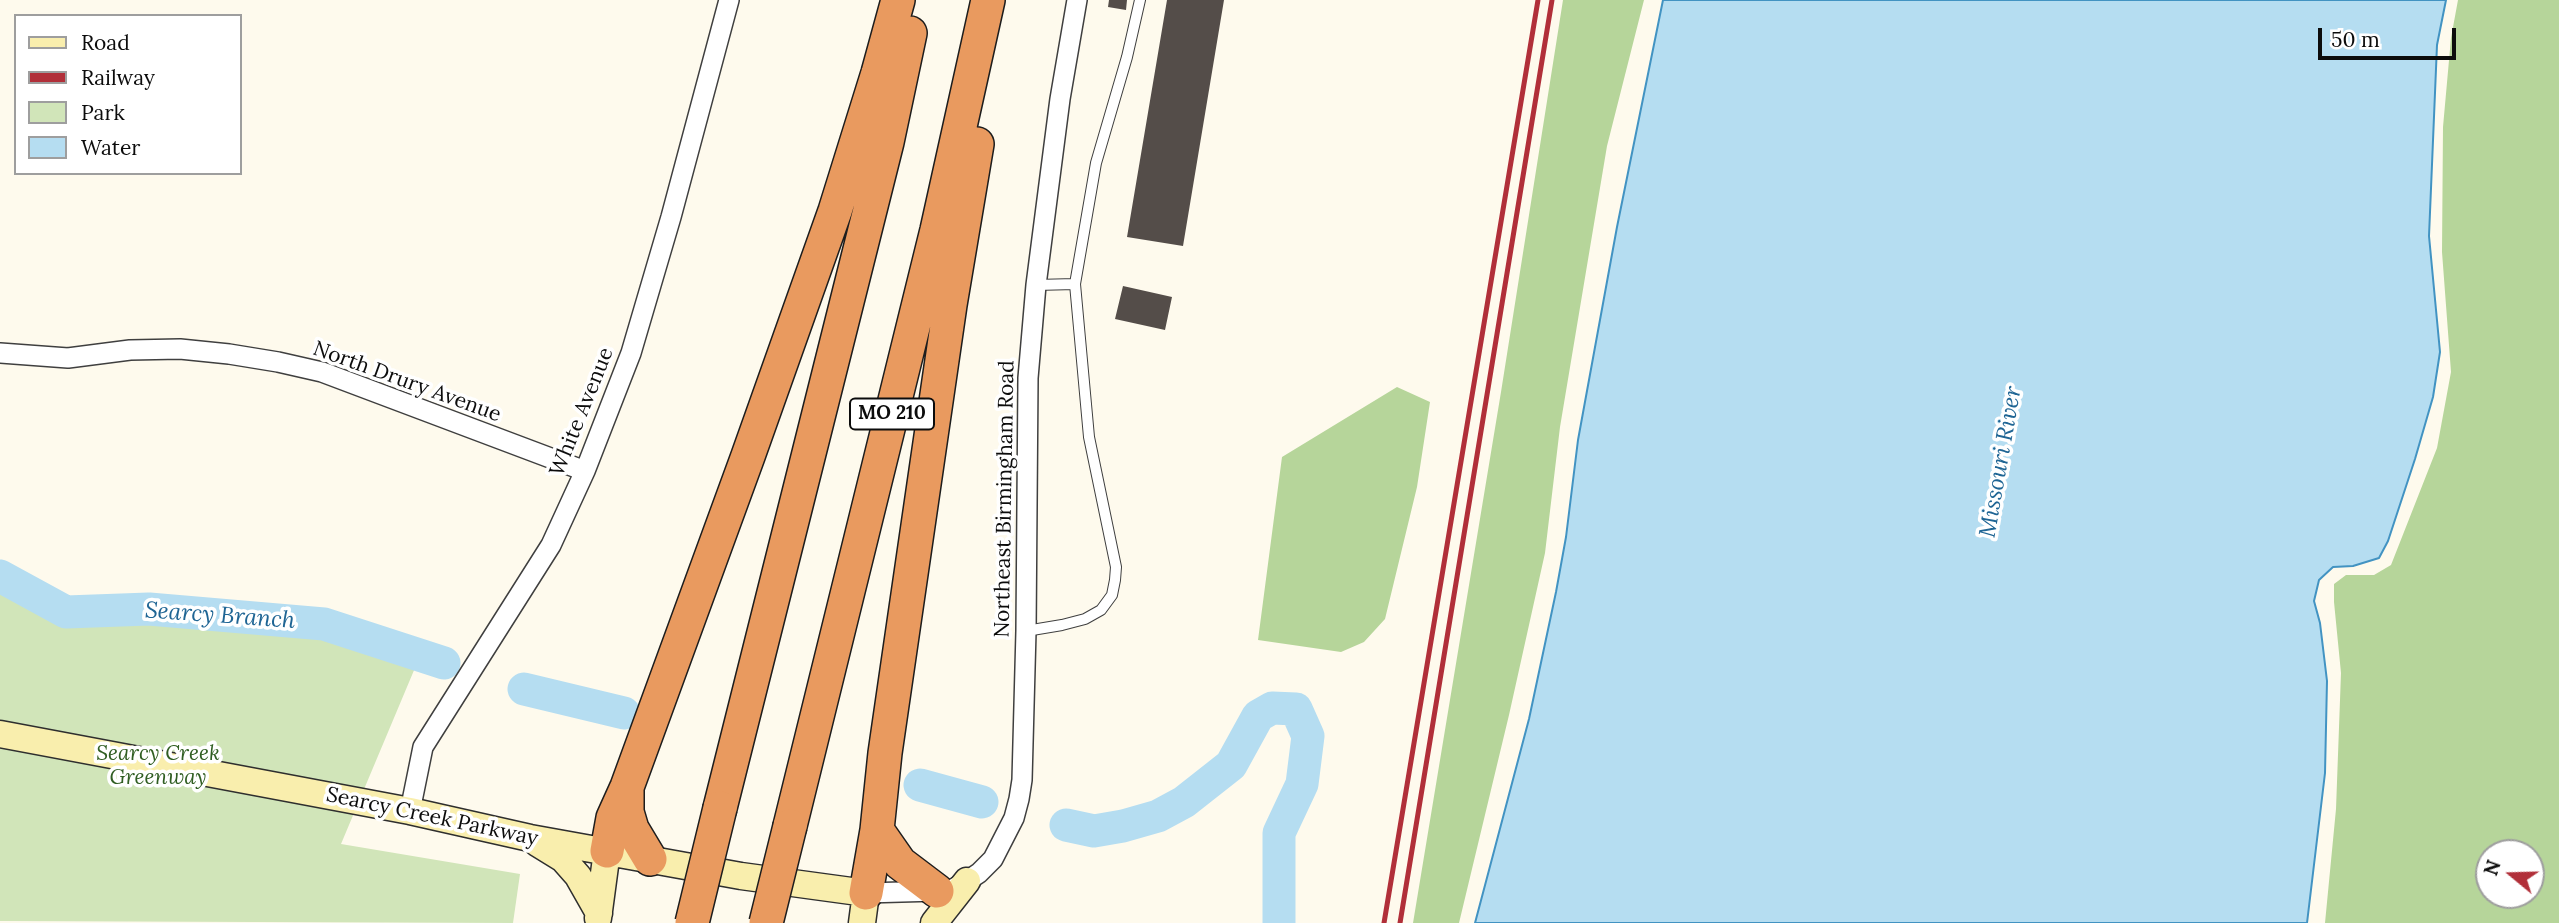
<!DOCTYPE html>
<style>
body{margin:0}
#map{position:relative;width:2559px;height:923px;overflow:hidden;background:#fefaed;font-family:Lora,serif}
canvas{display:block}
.legend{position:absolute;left:14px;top:14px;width:228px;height:161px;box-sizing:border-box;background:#fff;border:2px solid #9e9e9e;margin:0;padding:9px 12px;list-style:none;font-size:21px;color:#0c0c0c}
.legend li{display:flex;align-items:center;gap:14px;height:35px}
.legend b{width:35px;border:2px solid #9e9e9e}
.north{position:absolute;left:2475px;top:839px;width:70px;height:70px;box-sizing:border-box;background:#fff;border:2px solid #9e9e9e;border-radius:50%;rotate:289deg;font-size:19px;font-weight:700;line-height:28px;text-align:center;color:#0c0c0c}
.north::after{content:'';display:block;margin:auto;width:24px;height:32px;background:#b12f39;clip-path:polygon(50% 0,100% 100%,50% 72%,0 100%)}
.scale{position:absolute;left:2318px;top:28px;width:138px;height:32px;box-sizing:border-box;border:4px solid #0c0c0c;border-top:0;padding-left:9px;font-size:21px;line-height:24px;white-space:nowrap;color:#0c0c0c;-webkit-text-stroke:5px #fff;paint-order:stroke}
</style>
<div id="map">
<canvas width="2559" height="923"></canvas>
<ul class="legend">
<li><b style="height:9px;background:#f9eead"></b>Road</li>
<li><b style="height:9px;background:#b12f39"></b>Railway</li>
<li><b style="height:19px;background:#d1e5b9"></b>Park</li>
<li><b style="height:19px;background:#b5ddf1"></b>Water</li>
</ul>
<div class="north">N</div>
<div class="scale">50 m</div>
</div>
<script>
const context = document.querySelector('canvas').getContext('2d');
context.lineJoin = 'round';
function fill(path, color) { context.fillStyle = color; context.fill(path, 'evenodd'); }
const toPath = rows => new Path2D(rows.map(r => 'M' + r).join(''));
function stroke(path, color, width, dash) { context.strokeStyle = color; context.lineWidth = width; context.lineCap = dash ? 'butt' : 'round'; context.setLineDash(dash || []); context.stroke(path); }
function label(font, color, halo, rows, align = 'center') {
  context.font = font + ' Lora,serif'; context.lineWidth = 7; context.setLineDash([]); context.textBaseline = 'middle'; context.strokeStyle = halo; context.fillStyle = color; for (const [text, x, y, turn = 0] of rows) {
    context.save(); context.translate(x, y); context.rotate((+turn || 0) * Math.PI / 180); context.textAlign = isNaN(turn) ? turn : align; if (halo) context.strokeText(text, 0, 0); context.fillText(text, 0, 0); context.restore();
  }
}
const green = toPath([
 [0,576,66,612,149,609,324,624,420,656,341,844,520,874,513,923,0,921]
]);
const forest = toPath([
 [1563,0,1644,0,1607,146,1560,427,1545,553,1509,715,1459,923,1413,923,1501,392],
 [2458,0,2559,0,2559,923,2325,923,2336,809,2341,673,2334,602,2334,584,2346,575,2374,575,2391,565,2437,448,2451,372,2442,252,2443,127,2451,38],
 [2531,853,2531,895,2489,895,2489,853],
 [1397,387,1430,402,1417,487,1385,619,1364,642,1341,652,1258,640,1282,457]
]);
const water = toPath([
 [1663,0,2446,0,2437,45,2429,236,2440,352,2433,397,2415,459,2388,541,2379,558,2353,566,2333,567,2319,580,2314,601,2320,623,2327,681,2325,773,2307,923,1475,923,1529,719,1556,592,1566,537,1578,440,1617,227,1663,0]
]);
const river = toPath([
 [0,576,66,612,149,609,324,624,444,663],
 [524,689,624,713],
 [920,785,982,802],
 [1066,825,1094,831,1123,826,1158,816,1184,802,1231,765,1258,716,1272,708,1296,709,1308,736,1302,784,1279,833,1279,923]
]);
const building = toPath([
 [1109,0,1127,0,1126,10,1108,7],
 [1167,0,1224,0,1183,246,1127,237],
 [1123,286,1172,297,1165,330,1115,319]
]);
const lane = toPath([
 [1036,285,1075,284],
 [1026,631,1062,625,1085,619,1101,610,1112,595,1115,580,1116,567,1089,437,1075,284,1096,163,1127,57,1140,0]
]);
const street = toPath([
 [0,353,68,358,130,350,180,349,229,354,278,362,322,372,585,471],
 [410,811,423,747,551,545,585,471,631,353,671,217,729,0],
 [866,893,937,891,951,890,967,881,979,873,993,859,1014,818,1019,799,1022,780,1026,631,1028,378,1036,285,1060,99,1077,0]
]);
const secondary = toPath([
 [0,734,410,811,530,838,741,876,866,893,862,923],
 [537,843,563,859,578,876,599,913],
 [598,918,607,851],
 [934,923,967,881]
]);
const highway = toPath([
 [627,787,627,812,632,829,650,859],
 [720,808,887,142,910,33],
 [790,826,937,230,988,0],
 [877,830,900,863,937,891],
 [607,851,613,818,627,787,748,456,835,211,878,73,898,0],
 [866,893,877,830,885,753,950,305,977,144]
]);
const rail = toPath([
 [1384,923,1538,0],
 [1400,923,1552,0]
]);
const highwayBridge = toPath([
 [692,923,720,808],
 [766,923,790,826]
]);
const shields = [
 [892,414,84]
];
const shieldNames = [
 ["MO 210",892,414]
];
const streetNames = [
 ["North Drury Avenue",407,382,20],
 ["White Avenue",582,412,-68],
 ["Northeast Birmingham Road",1005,499,-89],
 ["Searcy Creek Parkway",432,817,12]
];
const parkNames = [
 ["Searcy Creek",158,754],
 ["Greenway",158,778]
];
const waterNames = [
 ["Missouri River",2001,462,-80],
 ["Searcy Branch",220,616,4]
];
fill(green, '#d1e5b9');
fill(forest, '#b6d59a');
fill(water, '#b5ddf1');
stroke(water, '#4293c2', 2);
stroke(river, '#b5ddf1', 33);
fill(building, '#544d49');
stroke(lane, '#3f3f3f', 12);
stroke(street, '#3f3f3f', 22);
stroke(secondary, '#2e2e2e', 29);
stroke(highway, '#1d1d1d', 36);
stroke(lane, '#fff', 10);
stroke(street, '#fff', 19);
stroke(secondary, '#f9eead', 26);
stroke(highway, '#e99a5f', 33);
stroke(rail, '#b12f39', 5);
stroke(highwayBridge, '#1d1d1d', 36, []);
stroke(highwayBridge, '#e99a5f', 33);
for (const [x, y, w] of shields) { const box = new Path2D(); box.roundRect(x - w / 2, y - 15.5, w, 31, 5); context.fillStyle = '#fff'; context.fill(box); stroke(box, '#0c0c0c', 2); }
label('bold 19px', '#0c0c0c', null, shieldNames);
label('21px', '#0c0c0c', '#fff', streetNames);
label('italic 21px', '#305e22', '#fff', parkNames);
label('italic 23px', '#1f6594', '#fff', waterNames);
</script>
